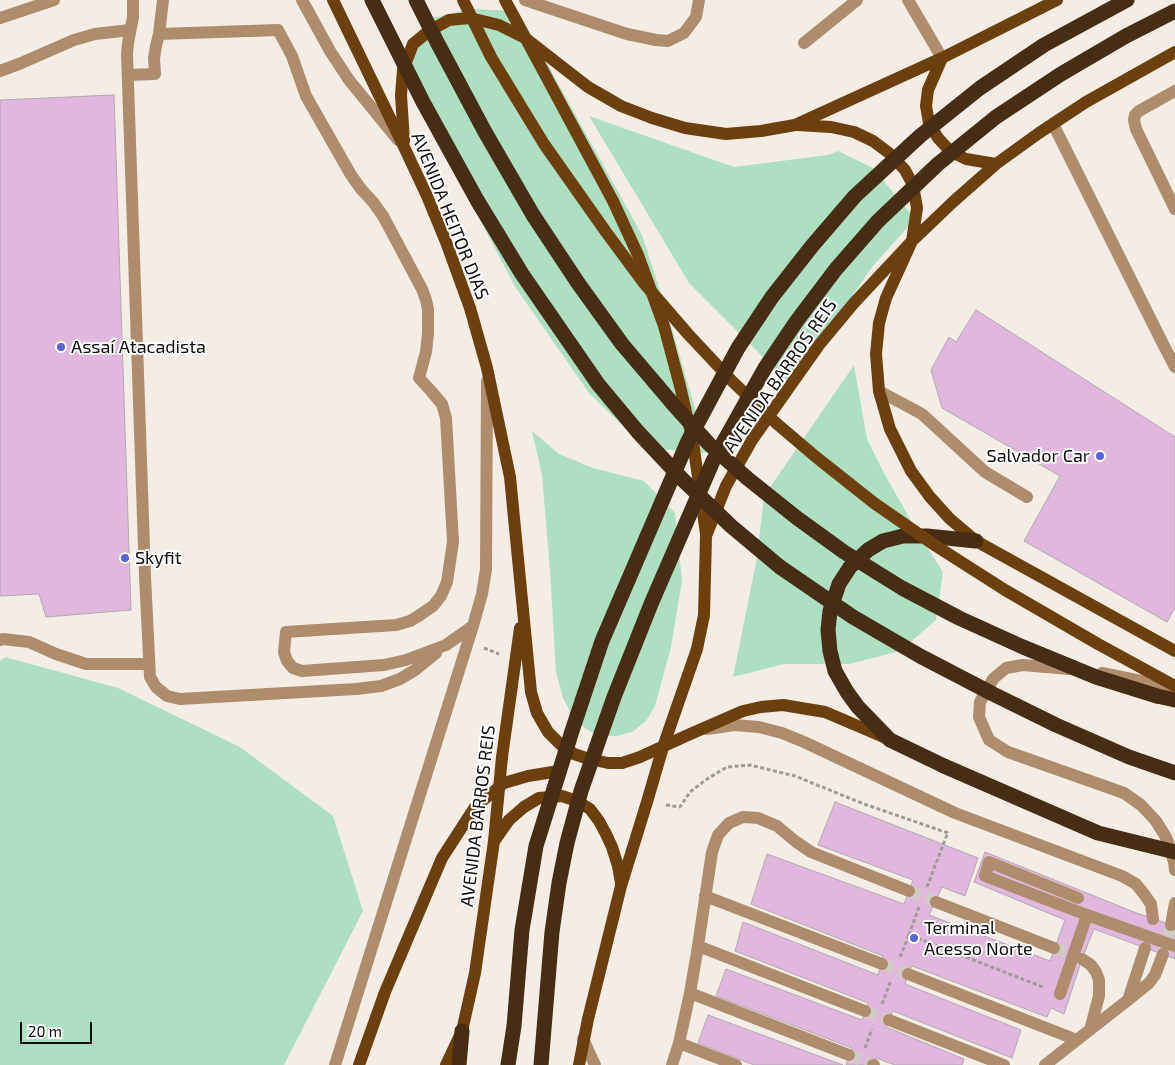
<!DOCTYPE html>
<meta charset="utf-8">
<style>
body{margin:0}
#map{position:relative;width:1175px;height:1065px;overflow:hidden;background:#f3ede6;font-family:"Exo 2",sans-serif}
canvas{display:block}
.scale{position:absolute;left:20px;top:1022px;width:72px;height:22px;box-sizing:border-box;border:2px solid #0e0c0a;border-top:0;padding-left:6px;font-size:15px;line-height:18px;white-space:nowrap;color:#0e0c0a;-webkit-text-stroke:4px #fff;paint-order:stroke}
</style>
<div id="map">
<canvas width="1175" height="1065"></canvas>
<div class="scale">20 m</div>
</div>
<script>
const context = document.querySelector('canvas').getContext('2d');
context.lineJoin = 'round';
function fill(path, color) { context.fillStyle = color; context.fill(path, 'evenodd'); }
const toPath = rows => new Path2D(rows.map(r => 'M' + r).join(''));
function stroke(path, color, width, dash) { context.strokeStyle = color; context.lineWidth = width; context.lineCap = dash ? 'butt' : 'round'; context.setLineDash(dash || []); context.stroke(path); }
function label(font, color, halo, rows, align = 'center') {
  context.font = font + ' "Exo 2",sans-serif'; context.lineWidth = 4; context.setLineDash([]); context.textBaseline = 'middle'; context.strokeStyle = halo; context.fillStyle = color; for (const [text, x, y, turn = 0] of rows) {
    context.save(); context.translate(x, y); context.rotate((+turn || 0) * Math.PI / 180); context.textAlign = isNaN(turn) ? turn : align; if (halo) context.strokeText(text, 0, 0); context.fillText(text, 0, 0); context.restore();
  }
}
const green = toPath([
 [470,9,518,11,642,235,667,312,708,453,658,449,632,435,589,393,514,285,407,80,404,49,429,19],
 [589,116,734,167,828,155,838,151,873,168,915,219,872,267,792,386,689,283],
 [854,365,867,439,884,473,918,533,943,572,936,620,900,651,849,664,784,664,733,677,757,557,764,496],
 [532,431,559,454,593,468,644,481,675,513,682,581,671,647,655,706,646,721,632,732,617,736,599,736,585,728,571,713,563,698,556,672,550,570,542,475],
 [5,657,118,688,240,747,333,816,363,911,284,1065,0,1065,0,661]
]);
const building = toPath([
 [114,95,131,610,46,617,39,594,0,596,0,100,114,95],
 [976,310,1175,437,1175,607,1167,622,1024,541,1060,476,942,408,931,370,949,337,956,342,976,310],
 [835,802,978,858,965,896,942,887,929,915,1050,961,1065,920,974,882,985,852,1134,912,1175,926,1175,959,1094,929,1082,959,1064,1014,1051,1008,1047,1017,912,966,908,974,905,984,1021,1030,1012,1058,893,1011,886,1027,964,1059,962,1065,895,1065,876,1058,873,1065,846,1065,852,1048,716,996,726,969,862,1020,868,1003,735,951,743,922,878,975,883,956,751,904,767,854,904,904,913,880,818,845,835,802],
 [708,1015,843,1065,754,1065,698,1043,708,1015]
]);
const minorTunnel = toPath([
 [909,891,936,902],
 [1054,948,1082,959],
 [1163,954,1171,925],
 [882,964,908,974],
 [865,1011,889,1020],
 [849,1055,873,1065]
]);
const path = toPath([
 [484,648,499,654],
 [666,805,680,807,690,792,707,779,727,767,750,765,795,776,864,804,948,833],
 [927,887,948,832],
 [919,907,909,935,1043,987],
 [900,957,909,935],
 [882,1004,891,980],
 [865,1048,872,1029]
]);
const minor = toPath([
 [133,0,133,17,128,43,127,54,145,576,150,677,156,687,167,696,180,699,356,689,381,686,400,679,415,670,436,653],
 [302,0,330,51,349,80,398,140],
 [525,0,627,34,656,40,668,41,684,33,696,17,699,0],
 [908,0,942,58],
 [0,18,54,0],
 [159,34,163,0],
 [804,43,857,0],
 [0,71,19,64,74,40,95,34,130,30],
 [128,75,155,74,154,58,156,46,159,34,278,30,292,56,306,96,351,175,361,189,373,202,383,216,422,289,426,300,428,309,428,333,426,352,419,378,431,391,442,404,446,418,453,542,447,582,441,596,433,606,420,615,410,621,396,625,286,632,284,652,287,661,293,668,302,671,384,665,406,660,446,645,473,626,482,594,486,569,487,381],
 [1175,91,1139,111,1135,115,1134,120,1136,129,1175,209],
 [1053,124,1163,344,1175,367],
 [879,391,922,414,985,472,1027,497],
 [0,640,3,639,29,642,56,654,86,664,149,664],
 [1069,669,1023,665,1006,668,993,679,980,702,979,717,989,740,1008,752,1124,793,1141,805,1156,821,1167,839,1174,862,1175,870],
 [1102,673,1175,688],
 [707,729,734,725,759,727,782,733,804,742,955,813,1122,876,1136,884,1144,894,1151,904,1153,919],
 [705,896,882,964],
 [1078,898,989,862,985,876,1087,915],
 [936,902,1054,948],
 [1171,925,1175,903],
 [698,946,865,1011],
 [1082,959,1091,965,1096,972,1099,980,1099,996,1090,1030],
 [908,974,1077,1040],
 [690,993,849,1055],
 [1128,1000,1149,983,1155,975,1163,954],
 [889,1020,1004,1065],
 [583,1039,595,1065],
 [679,1043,736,1065],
 [335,1065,473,626],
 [672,1065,679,1043,690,993,698,946,712,852,718,835,729,823,743,817,758,818,777,826,795,841,811,852,909,891],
 [873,1065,874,1065],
 [1045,1065,1128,1000,1145,948]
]);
const major = toPath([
 [333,0,405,149,427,196,446,242,470,308,487,368,510,477,531,692,537,713,548,732,560,744,574,754,589,759,608,763,622,763,640,757,688,735,743,711,761,707,783,705,825,712,886,738],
 [505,0,613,201,638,255,664,326,680,386,693,442,706,534],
 [942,58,928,90,926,106,929,123,938,138,950,151,966,159,996,164],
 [797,125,831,127,854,132,873,141,889,153,905,170,913,185,917,208,912,241,886,298,879,323,876,354,879,391,890,429,911,471,930,497,950,519,976,541,1175,651],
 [404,141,401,95,403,70,413,44,429,31,449,20,470,18,499,25,525,38,588,87,621,106,652,118,685,128,726,134,761,131,795,125,942,58,1057,0],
 [495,840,509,820,524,807,539,798,562,796,577,801,590,809,599,821,606,834,612,847,618,866,621,883],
 [446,1065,462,1031,475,973,494,841,502,757,520,628],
 [579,1065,588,1019,621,886,647,802,663,747,697,649,704,615,706,536,726,486,752,440,819,345,854,303,912,241,954,201,996,164,1039,133,1086,102,1175,52]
]);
const highway = toPath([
 [1157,696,1175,700],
 [944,766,890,740,858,707,847,692,835,671,830,651,828,630,830,611,839,584,850,567,868,550,883,541,903,536,927,536,976,541],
 [459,1065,462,1031]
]);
const minorBridge = toPath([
 [1060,994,1087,915,1175,946]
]);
const majorBridge = toPath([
 [463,0,491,57,544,144,606,232,643,282,688,334,733,382,776,423,816,457,874,503,936,546,1005,590,1098,644,1175,686],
 [359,1065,385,992,442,858,475,807,504,783,528,776,559,771]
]);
const highwayBridge = toPath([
 [372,0,423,102,477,200,522,274,598,384,638,432,683,480,731,526,780,567,853,617,920,656,993,694,1056,725,1129,757,1175,773],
 [416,0,437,42,485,132,533,215,578,283,622,344,673,404,709,444,747,478,797,518,844,552,902,588,959,618,1023,647,1096,677,1157,696],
 [944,766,1098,833,1175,852],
 [508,1065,514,1026,522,930,536,846,572,731,602,641,688,441,738,348,772,297,812,246,855,196,920,136,980,88,1044,45,1127,0],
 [541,1065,552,932,559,883,567,843,581,791,614,697,651,604,713,461,765,368,796,322,836,269,878,221,938,164,996,117,1061,74,1126,36,1175,11]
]);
const markers = [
 [61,347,5,"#5964db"],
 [1100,456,5,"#5964db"],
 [125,558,5,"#5964db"],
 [914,938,5,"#5964db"]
];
const streetNames = [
 ["AVENIDA HEITOR DIAS",450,216,68],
 ["AVENIDA BARROS REIS",780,376,-55],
 ["AVENIDA BARROS REIS",478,816,-83]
];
const poiNames = [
 ["Assaí Atacadista",71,347],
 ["Salvador Car",1090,456,"right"],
 ["Skyfit",135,558],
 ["Terminal",924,928],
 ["Acesso Norte",924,949]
];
fill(green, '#aedfc3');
fill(building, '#e0b8de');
stroke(building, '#b0a9af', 1);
stroke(minorTunnel, '#d1cbc5', 12, [12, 6]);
stroke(path, '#a09b96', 3, [4, 2.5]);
stroke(minor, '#ae8d6f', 12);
stroke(major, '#6c400c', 12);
stroke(highway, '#462d15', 15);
stroke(minorBridge, '#ae8d6f', 12);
stroke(majorBridge, '#6c400c', 12);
stroke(highwayBridge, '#462d15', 15);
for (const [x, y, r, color] of markers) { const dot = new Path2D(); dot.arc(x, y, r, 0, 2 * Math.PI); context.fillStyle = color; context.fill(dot); stroke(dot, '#fff', 2); }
label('18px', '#0e0c0a', '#fff', streetNames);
label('18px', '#0e0c0a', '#fff', poiNames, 'left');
</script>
